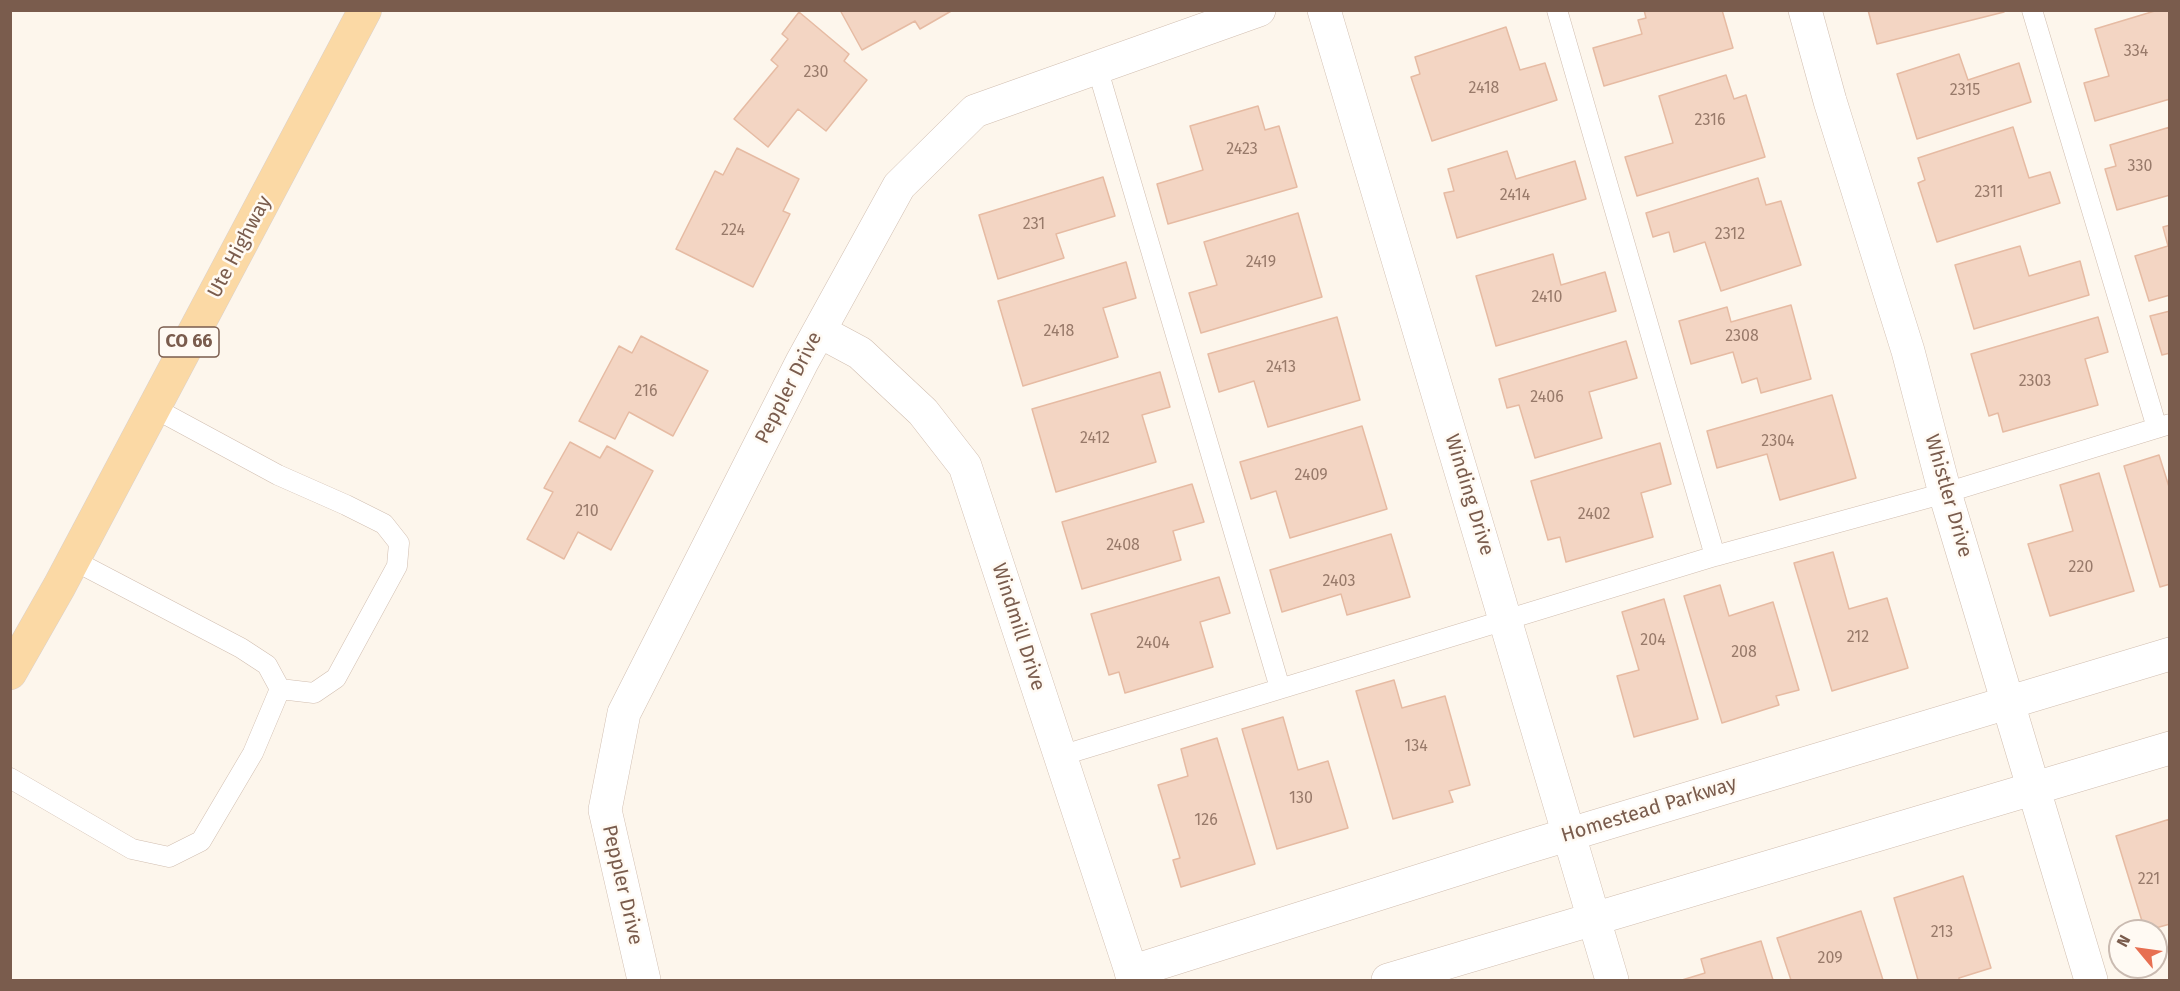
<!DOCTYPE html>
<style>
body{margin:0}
#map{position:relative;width:2180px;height:991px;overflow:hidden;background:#fdf6ec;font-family:"Fira Sans",sans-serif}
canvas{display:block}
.frame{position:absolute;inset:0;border:12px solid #7a5c4d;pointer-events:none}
.north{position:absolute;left:2108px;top:919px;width:60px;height:60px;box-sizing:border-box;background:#fffaf3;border:2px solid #cabbb1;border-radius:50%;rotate:299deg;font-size:16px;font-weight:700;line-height:24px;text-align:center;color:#7a5c4d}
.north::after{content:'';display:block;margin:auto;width:21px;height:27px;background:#e76f51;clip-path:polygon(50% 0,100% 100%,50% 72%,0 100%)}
</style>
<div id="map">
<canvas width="2180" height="991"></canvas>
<div class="frame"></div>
<div class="north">N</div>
</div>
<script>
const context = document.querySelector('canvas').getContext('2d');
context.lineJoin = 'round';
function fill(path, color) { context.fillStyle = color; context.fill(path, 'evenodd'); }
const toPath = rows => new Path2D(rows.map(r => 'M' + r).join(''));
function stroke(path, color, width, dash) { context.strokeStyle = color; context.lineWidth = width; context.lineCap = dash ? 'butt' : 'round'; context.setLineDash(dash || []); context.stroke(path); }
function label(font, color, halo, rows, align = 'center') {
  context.font = font + ' "Fira Sans",sans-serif'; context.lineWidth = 5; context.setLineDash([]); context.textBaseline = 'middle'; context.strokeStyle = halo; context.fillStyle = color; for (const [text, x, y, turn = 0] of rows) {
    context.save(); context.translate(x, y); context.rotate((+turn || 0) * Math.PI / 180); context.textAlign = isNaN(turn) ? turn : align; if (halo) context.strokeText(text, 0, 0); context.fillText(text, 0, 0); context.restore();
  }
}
const building = toPath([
 [840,10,953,10,920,29,915,21,862,50,840,10],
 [1644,10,1722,10,1733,48,1604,86,1593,48,1642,34,1638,20,1646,18,1644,10],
 [1868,10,2004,10,2004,12,1877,44,1868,10],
 [2158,10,2170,10,2170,99,2095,121,2084,83,2109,76,2095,29,2158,10],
 [799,12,849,54,844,61,867,80,826,131,798,109,768,147,734,119,778,66,771,60,788,39,782,34,799,12],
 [1506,27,1520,70,1545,63,1557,100,1432,141,1411,77,1420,74,1415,57,1506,27],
 [1959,54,1968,80,2019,63,2031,102,1917,139,1897,74,1959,54],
 [1726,75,1734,99,1746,95,1765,157,1637,196,1625,157,1673,143,1659,96,1726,75],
 [1258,106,1265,130,1279,126,1297,187,1168,224,1157,184,1203,170,1190,126,1258,106],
 [2013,127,2029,178,2050,172,2060,203,1937,242,1918,183,1925,180,1918,158,2013,127],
 [2170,127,2170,195,2117,210,2105,169,2116,166,2110,145,2170,127],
 [737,148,799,179,783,211,790,214,753,287,676,249,715,171,723,175,737,148],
 [1507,151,1516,179,1575,161,1586,199,1457,238,1444,193,1454,191,1448,169,1507,151],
 [1103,177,1115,216,1056,234,1064,258,998,279,979,215,1103,177],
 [1758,178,1766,205,1781,201,1801,265,1721,291,1705,242,1674,252,1669,232,1653,237,1646,213,1758,178],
 [1298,213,1322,297,1201,333,1189,293,1217,285,1204,242,1298,213],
 [2170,225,2170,295,2149,301,2135,256,2168,246,2163,227,2170,225],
 [2020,246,2029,276,2080,261,2089,295,1974,329,1955,265,2020,246],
 [1553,254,1561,285,1605,272,1616,311,1496,346,1476,276,1553,254],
 [1126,262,1136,298,1103,308,1118,357,1023,386,998,301,1126,262],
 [1791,305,1811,379,1761,393,1757,378,1742,383,1733,352,1691,364,1679,321,1727,307,1731,322,1791,305],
 [2170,311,2170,353,2162,355,2150,316,2170,311],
 [1337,317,1360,400,1268,427,1254,381,1219,392,1208,354,1337,317],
 [2098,317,2108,352,2085,359,2098,405,2003,432,1998,413,1989,416,1971,354,2098,317],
 [641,336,708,371,673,436,629,412,615,439,579,421,619,346,632,353,641,336],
 [1626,341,1637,378,1589,392,1602,438,1535,458,1519,405,1507,408,1499,379,1626,341],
 [1160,372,1170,407,1142,415,1156,462,1056,492,1032,409,1160,372],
 [1832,395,1856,478,1780,500,1767,454,1717,468,1707,431,1832,395],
 [1362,426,1387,509,1290,538,1276,491,1251,499,1240,462,1362,426],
 [570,442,600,458,607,446,653,471,611,550,578,532,564,559,527,539,553,492,544,488,570,442],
 [1660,443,1671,484,1641,493,1653,537,1566,562,1560,537,1548,540,1531,481,1660,443],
 [2159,455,2170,490,2170,584,2160,587,2124,466,2159,455],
 [2099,473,2134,591,2050,616,2028,544,2073,531,2060,485,2099,473],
 [1192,484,1204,522,1173,531,1181,560,1082,589,1062,522,1192,484],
 [1391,534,1410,597,1347,615,1341,594,1282,612,1270,570,1391,534],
 [1833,552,1849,609,1887,598,1908,668,1832,691,1794,563,1833,552],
 [1219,577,1230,613,1200,622,1213,667,1125,693,1119,672,1109,675,1091,614,1219,577],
 [1720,585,1729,616,1773,602,1799,690,1776,696,1779,705,1722,723,1684,596,1720,585],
 [1664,599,1698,719,1634,737,1617,676,1639,670,1622,612,1664,599],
 [1394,680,1402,708,1445,696,1470,785,1449,791,1453,802,1393,819,1356,691,1394,680],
 [1283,717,1298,770,1328,761,1348,828,1277,849,1242,729,1283,717],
 [1217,738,1255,864,1181,887,1173,860,1180,858,1158,785,1188,776,1181,749,1217,738],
 [2170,819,2170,924,2145,931,2116,836,2170,819],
 [1963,876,1991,968,1959,978,1959,980,1918,980,1894,898,1963,876],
 [1861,911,1883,980,1791,980,1777,938,1861,911],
 [1761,941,1773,980,1682,980,1705,973,1701,959,1761,941]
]);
const lane = toPath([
 [1557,10,1715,556],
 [2032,10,2157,428],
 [1097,67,1280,688],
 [154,408,278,475,346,505,384,524,399,543,397,566,336,678,314,693,280,689],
 [1060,756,1715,556,1945,493,2170,424],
 [10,778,132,849,169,857,201,841,253,753,280,689,267,665,241,648,73,560]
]);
const street = toPath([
 [1324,10,1612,980],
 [1805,10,1830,101,1908,351,1945,493,2091,980],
 [819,331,860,353,923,412,965,466,1134,980],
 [1131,972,1527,847,2170,654],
 [644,980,605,810,624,713,802,362,899,186,975,111,1259,10],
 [1388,980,2170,748]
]);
const primary = toPath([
 [10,673,59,587,365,10]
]);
const numberNames = [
 ["334",2136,52],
 ["230",816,73],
 ["2418",1484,89],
 ["2315",1965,91],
 ["2316",1710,121],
 ["2423",1242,150],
 ["330",2140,167],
 ["2311",1989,193],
 ["2414",1515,196],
 ["231",1034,225],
 ["224",733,231],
 ["2312",1730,235],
 ["2419",1261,263],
 ["2410",1547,298],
 ["2418",1059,332],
 ["2308",1742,337],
 ["2413",1281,368],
 ["2303",2035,382],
 ["216",646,392],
 ["2406",1547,398],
 ["2412",1095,439],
 ["2304",1778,442],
 ["2409",1311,476],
 ["210",587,512],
 ["2402",1594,515],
 ["2408",1123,546],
 ["220",2081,568],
 ["2403",1339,582],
 ["212",1858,638],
 ["204",1653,641],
 ["2404",1153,644],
 ["208",1744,653],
 ["134",1416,747],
 ["130",1301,799],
 ["126",1206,821],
 ["221",2149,880],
 ["213",1942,933],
 ["209",1830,959]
];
const shields = [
 [189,342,60]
];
const shieldNames = [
 ["CO 66",189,342]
];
const streetNames = [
 ["Ute Highway",240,247,-62],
 ["Peppler Drive",789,388,-63],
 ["Winding Drive",1469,495,73],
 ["Whistler Drive",1948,496,74],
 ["Windmill Drive",1018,627,72],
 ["Homestead Parkway",1649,810,-17],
 ["Peppler Drive",622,885,77]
];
fill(building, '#f3d5c3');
stroke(building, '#e6bba3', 1.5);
stroke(lane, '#d1beb0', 21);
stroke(street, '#d1beb0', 34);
stroke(primary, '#dad1cd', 34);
stroke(lane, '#fff', 20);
stroke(street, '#fff', 33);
stroke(primary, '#fbd9a5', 33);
label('16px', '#987a6a', null, numberNames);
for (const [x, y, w] of shields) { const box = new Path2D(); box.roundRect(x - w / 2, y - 15, w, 30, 4.5); context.fillStyle = '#fffaf3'; context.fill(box); stroke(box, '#7a5c4d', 1.5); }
label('bold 18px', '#7a5c4d', null, shieldNames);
label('20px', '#7a5c4d', '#fffaf3', streetNames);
</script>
